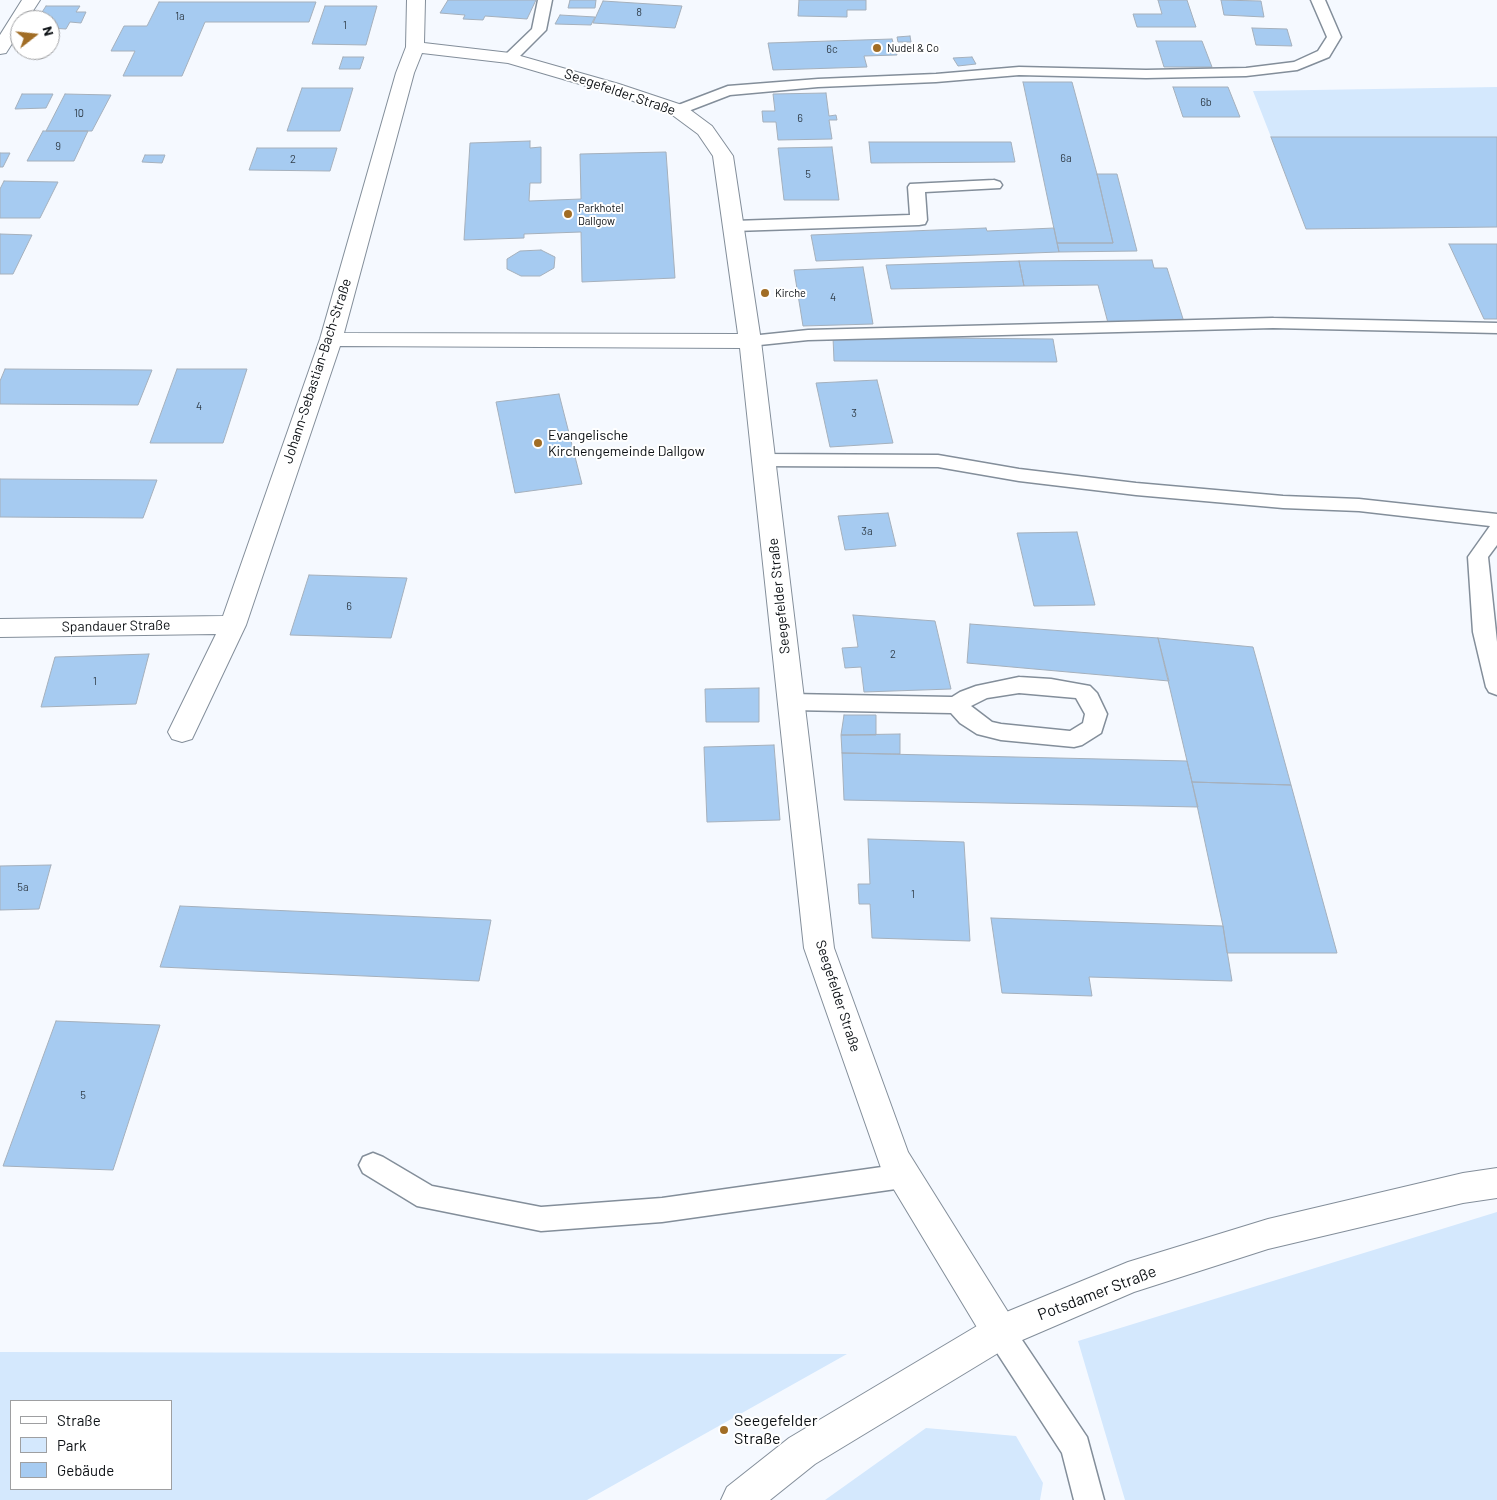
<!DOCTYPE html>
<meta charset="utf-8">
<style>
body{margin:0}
#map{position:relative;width:1497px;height:1500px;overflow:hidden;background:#f5f9ff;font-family:Barlow,sans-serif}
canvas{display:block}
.legend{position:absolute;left:10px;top:1400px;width:162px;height:90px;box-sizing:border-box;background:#fff;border:1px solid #9e9fa1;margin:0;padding:6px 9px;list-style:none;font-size:15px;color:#0c1014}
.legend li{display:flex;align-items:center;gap:10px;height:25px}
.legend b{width:25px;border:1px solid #9e9fa1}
.north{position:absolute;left:10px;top:10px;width:50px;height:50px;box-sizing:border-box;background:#fff;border:1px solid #9e9fa1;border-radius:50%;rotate:74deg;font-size:14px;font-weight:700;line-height:20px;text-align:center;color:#0c1014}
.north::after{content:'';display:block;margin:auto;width:18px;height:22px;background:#a16d25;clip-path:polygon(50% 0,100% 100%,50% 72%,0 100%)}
</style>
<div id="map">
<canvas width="1497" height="1500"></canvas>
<ul class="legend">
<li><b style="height:6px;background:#fff"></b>Straße</li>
<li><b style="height:14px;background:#d4e8fd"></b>Park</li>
<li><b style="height:14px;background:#a6cbf1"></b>Gebäude</li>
</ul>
<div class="north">N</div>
</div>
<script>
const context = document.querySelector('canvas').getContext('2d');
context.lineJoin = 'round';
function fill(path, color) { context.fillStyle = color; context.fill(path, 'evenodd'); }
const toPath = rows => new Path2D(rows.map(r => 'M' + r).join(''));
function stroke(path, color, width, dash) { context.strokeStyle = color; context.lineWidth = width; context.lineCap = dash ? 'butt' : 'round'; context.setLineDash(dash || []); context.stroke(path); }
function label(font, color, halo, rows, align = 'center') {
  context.font = font + ' Barlow,sans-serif'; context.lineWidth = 4; context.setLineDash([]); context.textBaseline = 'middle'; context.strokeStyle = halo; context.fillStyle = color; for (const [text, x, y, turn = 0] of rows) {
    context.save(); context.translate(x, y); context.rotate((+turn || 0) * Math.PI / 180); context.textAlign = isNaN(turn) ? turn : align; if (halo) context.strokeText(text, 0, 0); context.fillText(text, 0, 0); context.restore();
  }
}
const green = toPath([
 [1497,87,1497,137,1271,137,1253,91],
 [1497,1212,1497,1500,1125,1500,1078,1341],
 [0,1352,847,1354,587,1500,0,1500],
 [171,1401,171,1489,11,1489,11,1401],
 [926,1428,1016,1436,1043,1483,1040,1500,825,1500]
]);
const building = toPath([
 [448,0,536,0,527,19,485,16,483,20,463,19,465,15,440,13,448,0],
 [570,0,596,0,595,8,568,8,570,0],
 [799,0,866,0,866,10,847,10,847,17,798,16,799,0],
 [1158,0,1187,0,1196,27,1137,27,1133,14,1162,14,1158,0],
 [1221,0,1261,1,1264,17,1224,15,1221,0],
 [603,1,682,6,675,28,593,23,603,1],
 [159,2,316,2,309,22,205,22,182,76,123,76,135,51,111,51,124,26,147,26,159,2],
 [46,6,80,6,76,12,86,12,81,23,70,22,66,29,50,28,50,20,37,20,46,6],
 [325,6,377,6,366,45,312,44,325,6],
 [560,15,595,17,591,25,555,24,560,15],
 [1252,28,1287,29,1292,46,1256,45,1252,28],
 [910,36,911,42,898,42,897,37,910,36],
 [892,39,897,55,864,56,867,67,773,70,768,43,892,39],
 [1156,41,1202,41,1212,67,1164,67,1156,41],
 [343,57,364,57,360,69,339,69,343,57],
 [972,57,976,64,958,66,953,58,972,57],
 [1023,82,1072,82,1097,174,1113,243,1057,243,1023,82],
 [1173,87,1228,87,1240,117,1183,117,1173,87],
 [302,88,353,88,340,131,287,131,302,88],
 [826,93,829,116,836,115,837,120,829,120,832,139,778,140,776,122,763,122,762,111,775,111,773,94,826,93],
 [22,94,53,94,46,108,15,109,22,94],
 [65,94,111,95,92,131,46,131,65,94],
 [43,131,88,131,74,161,27,161,43,131],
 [1271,137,1497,137,1497,227,1306,229,1271,137],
 [530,141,530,148,541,147,541,183,530,183,529,201,581,199,580,154,666,152,675,278,582,282,581,232,524,234,524,238,464,240,470,143,530,141],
 [869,142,1011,142,1015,162,871,163,869,142],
 [832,147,839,200,784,200,778,148,832,147],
 [257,148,337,148,330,171,249,170,257,148],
 [0,153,10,153,3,167,0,167,0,153],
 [145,155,165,155,162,163,142,162,145,155],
 [1097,174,1117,174,1137,251,1059,252,1057,243,1113,243,1097,174],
 [4,181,58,182,40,218,0,218,0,189,4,181],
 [986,228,987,231,1054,228,1059,252,816,261,811,235,986,228],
 [0,234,32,235,13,274,0,274,0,234],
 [1449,244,1497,244,1497,319,1484,319,1449,244],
 [541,250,555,257,554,268,540,276,521,276,507,269,507,259,520,251,541,250],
 [1152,260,1154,268,1167,268,1184,322,1108,323,1098,285,1024,286,1019,261,1152,260],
 [1019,261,1024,286,891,289,886,265,1019,261],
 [863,267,873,324,803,326,794,270,863,267],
 [833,337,1053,339,1057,362,834,361,833,337],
 [5,369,152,370,138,405,0,404,0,381,5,369],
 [177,369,247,369,223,443,150,443,177,369],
 [877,380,893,443,830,447,816,383,877,380],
 [559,394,582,484,515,493,496,402,559,394],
 [0,479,157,480,143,518,0,517,0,479],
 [888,513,896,546,845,550,838,516,888,513],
 [1077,532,1095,605,1034,606,1017,533,1077,532],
 [309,575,407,578,391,638,290,635,309,575],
 [853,615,935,621,951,689,864,692,861,667,845,668,842,648,858,647,853,615],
 [970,624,1158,638,1169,681,967,663,970,624],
 [1158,638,1253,647,1291,785,1192,782,1158,638],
 [149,654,136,704,41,707,55,657,149,654],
 [759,688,759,722,706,722,705,689,759,688],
 [844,715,876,715,876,735,841,735,844,715],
 [900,734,900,754,842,753,841,735,900,734],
 [774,745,780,820,707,822,704,747,774,745],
 [842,753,1187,761,1198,807,844,800,842,753],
 [1192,782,1291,785,1337,953,1227,953,1223,926,1192,782],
 [868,839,964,842,970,941,872,938,870,904,859,904,858,884,870,884,868,839],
 [51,865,39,909,0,910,0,866,51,865],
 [180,906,491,920,479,981,160,967,180,906],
 [991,918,1223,926,1232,981,1089,977,1092,996,1002,993,991,918],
 [56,1021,160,1025,113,1170,3,1166,56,1021]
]);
const service = toPath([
 [538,0,552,0,546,30,515,61,505,61,503,58,505,55,532,29,538,0],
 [1311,0,1325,0,1341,37,1329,57,1297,70,1246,76,1146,78,1019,75,936,82,818,87,730,95,678,115,673,113,670,110,673,107,728,86,818,79,936,74,1019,67,1146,70,1246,68,1294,62,1318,51,1327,37,1311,0],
 [994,180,1000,182,1002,185,1000,188,925,192,927,220,925,224,919,225,734,231,728,230,726,226,728,222,734,221,910,215,908,187,910,184,994,180],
 [1273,318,1497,323,1497,333,1273,328,808,340,750,346,744,345,741,341,744,337,750,336,808,330,1273,318],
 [763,454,938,455,1019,469,1136,483,1283,496,1359,499,1497,514,1497,545,1488,557,1497,642,1497,695,1489,692,1486,687,1473,632,1468,557,1490,526,1359,511,1283,508,1136,495,1019,481,938,467,763,466,756,464,753,460,756,456,763,454],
 [1019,677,1051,679,1090,686,1097,693,1107,714,1101,733,1082,745,1074,747,1001,740,977,734,960,723,951,713,791,710,783,707,780,702,783,697,791,694,952,697,960,692,976,686,1019,677],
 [1019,693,1076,698,1085,714,1083,723,1070,731,1001,724,992,722,971,706,987,698,1019,693],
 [373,1153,383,1157,432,1186,541,1207,662,1198,903,1164,913,1168,917,1176,913,1184,903,1188,662,1222,541,1231,417,1206,363,1173,359,1165,363,1157,373,1153],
 [1000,1318,1010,1322,1087,1437,1104,1500,1074,1500,1062,1453,990,1342,985,1332,990,1322,1000,1318]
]);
const minor = toPath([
 [22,0,40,0,27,20,20,20,20,31,6,53,0,54,0,35,22,0],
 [407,0,425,0,424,43,510,53,619,84,685,106,712,126,733,156,761,341,834,948,908,1152,1013,1320,1018,1332,1013,1344,1000,1349,987,1344,881,1168,804,948,740,348,340,346,246,625,192,739,182,742,172,739,168,732,216,634,0,637,0,619,223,616,320,339,396,73,406,47,407,0],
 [422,53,508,63,607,92,671,114,698,134,713,156,738,334,344,333,414,73,422,53]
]);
const tertiary = toPath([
 [1497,1168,1497,1198,1463,1203,1268,1249,1134,1292,1013,1344,815,1464,770,1500,721,1500,727,1487,789,1438,987,1320,1128,1262,1268,1219,1463,1173,1497,1168]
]);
const markers = [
 [877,48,5,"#a16d25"],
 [568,214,5,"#a16d25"],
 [765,293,5,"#a16d25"],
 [538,443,5,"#a16d25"],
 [724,1430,5,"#a16d25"]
];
const numberNames = [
 ["8",639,12],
 ["1a",180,16],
 ["1",345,25],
 ["6c",832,49],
 ["6b",1206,102],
 ["10",79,113],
 ["6",800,118],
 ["9",58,146],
 ["6a",1066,158],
 ["2",293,159],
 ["5",808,174],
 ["4",833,297],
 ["4",199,406],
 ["3",854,413],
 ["3a",867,531],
 ["6",349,606],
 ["2",893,654],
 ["1",95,681],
 ["5a",23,887],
 ["1",913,894],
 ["5",83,1095]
];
const farPoinames = [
 ["Nudel & Co",887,48],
 ["Parkhotel",578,208],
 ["Dallgow",578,221],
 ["Kirche",775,293]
];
const streetNames = [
 ["Seegefelder Straße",620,92,19],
 ["Johann-Sebastian-Bach-Straße",317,371,-72],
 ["Seegefelder Straße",779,596,-96],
 ["Spandauer Straße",116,626,-1],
 ["Seegefelder Straße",838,996,72]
];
const poiNames = [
 ["Evangelische",548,435],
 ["Kirchengemeinde Dallgow",548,451]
];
const nearStreetnames = [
 ["Potsdamer Straße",1097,1293,-21]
];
const nearPoinames = [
 ["Seegefelder",734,1421],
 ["Straße",734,1439]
];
fill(green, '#d4e8fd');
fill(building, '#a6cbf1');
stroke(building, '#a5b0bc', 1);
stroke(service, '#838e9a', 3);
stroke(minor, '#838e9a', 2);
stroke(tertiary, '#838e9a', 2);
fill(service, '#fff');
fill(minor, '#fff');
fill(tertiary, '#fff');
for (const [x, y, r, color] of markers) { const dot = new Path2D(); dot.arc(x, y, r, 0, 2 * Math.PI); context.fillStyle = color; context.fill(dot); stroke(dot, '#fff', 2); }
label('11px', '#323f4b', null, numberNames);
label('11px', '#0c1014', '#fff', farPoinames, 'left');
label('14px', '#0c1014', '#fff', streetNames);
label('14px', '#0c1014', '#fff', poiNames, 'left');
label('16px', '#0c1014', '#fff', nearStreetnames);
label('16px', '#0c1014', '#fff', nearPoinames, 'left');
</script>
